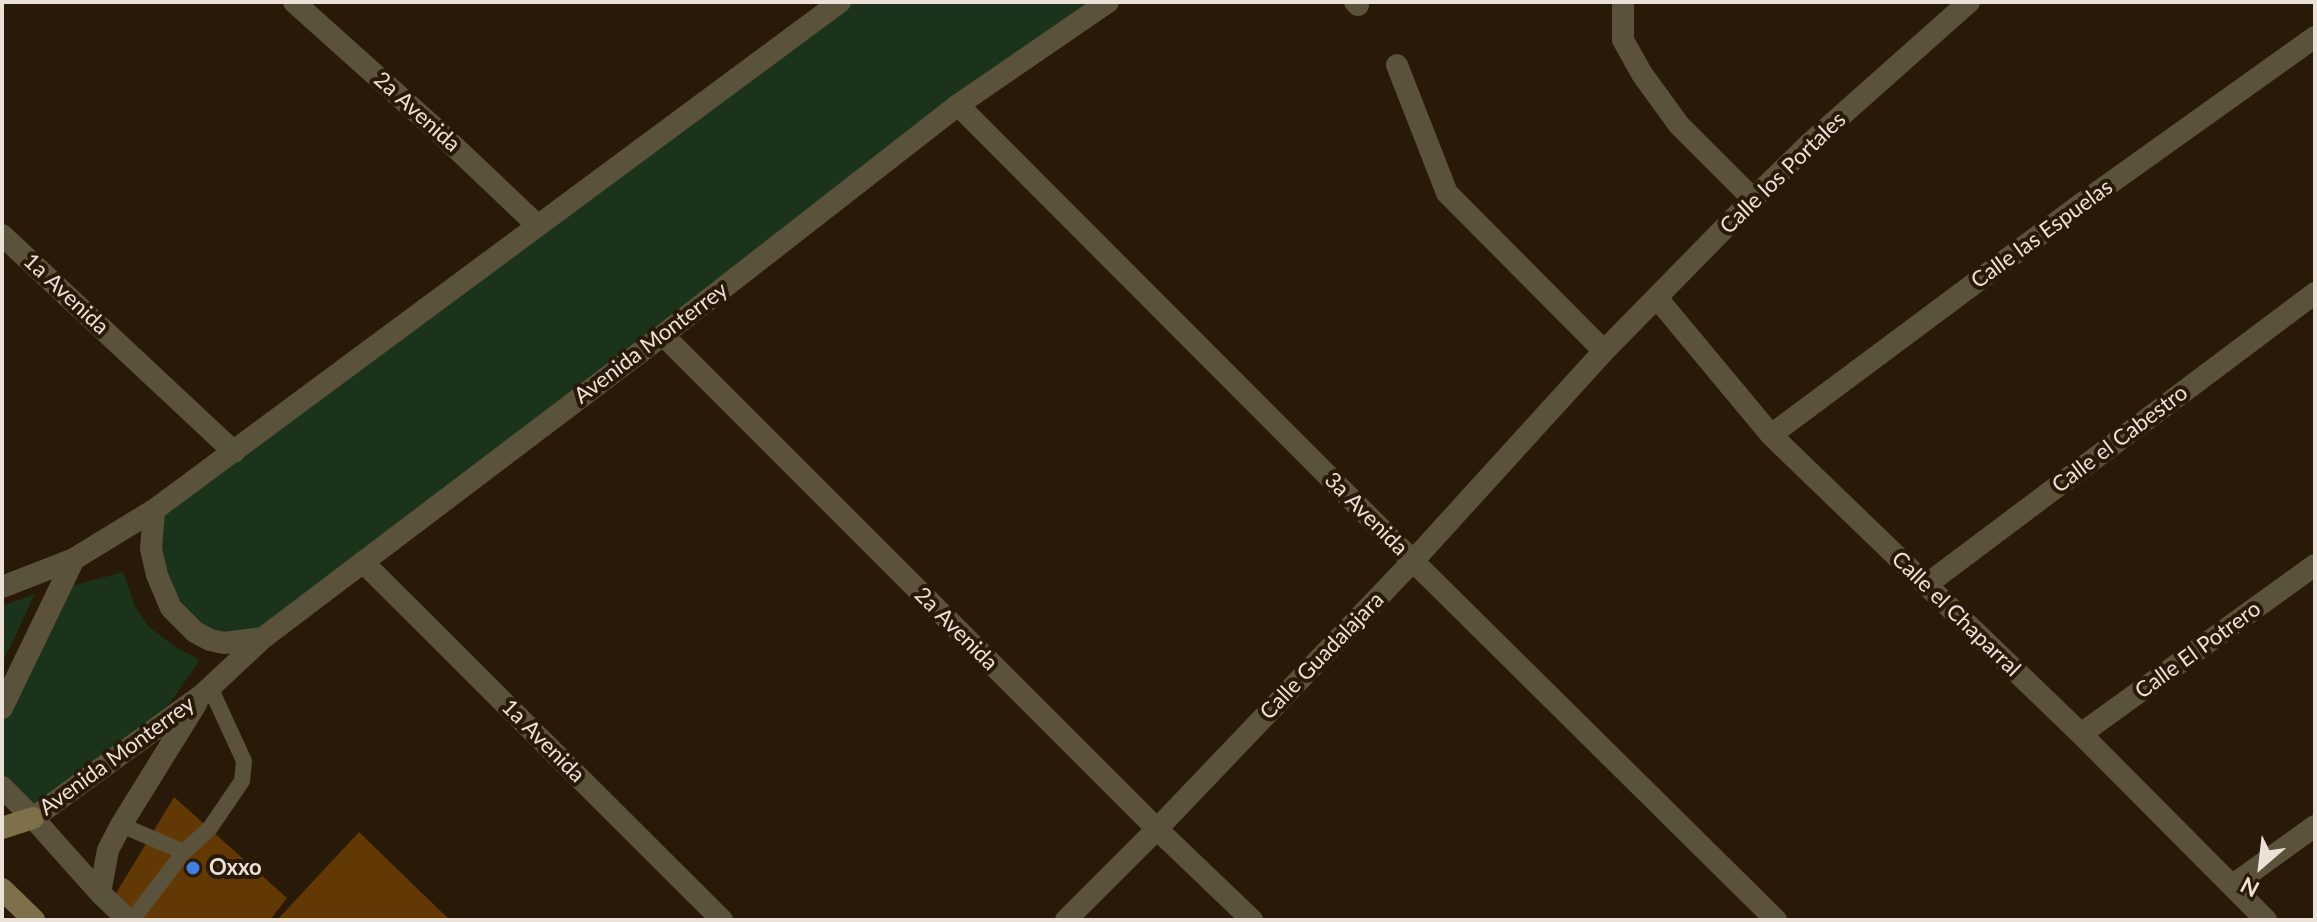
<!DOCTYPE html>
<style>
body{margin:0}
#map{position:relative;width:2317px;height:922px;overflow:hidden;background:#281909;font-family:Lato,sans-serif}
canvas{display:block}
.frame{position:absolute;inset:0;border:4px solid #ece1d7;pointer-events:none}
.north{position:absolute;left:2221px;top:826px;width:80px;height:80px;-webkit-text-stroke:6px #281909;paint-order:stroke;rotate:208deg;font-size:22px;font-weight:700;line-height:32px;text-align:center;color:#ece1d7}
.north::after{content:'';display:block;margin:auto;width:28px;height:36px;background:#ece1d7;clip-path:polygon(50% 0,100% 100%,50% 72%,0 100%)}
</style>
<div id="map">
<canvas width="2317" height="922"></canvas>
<div class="frame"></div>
<div class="north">N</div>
</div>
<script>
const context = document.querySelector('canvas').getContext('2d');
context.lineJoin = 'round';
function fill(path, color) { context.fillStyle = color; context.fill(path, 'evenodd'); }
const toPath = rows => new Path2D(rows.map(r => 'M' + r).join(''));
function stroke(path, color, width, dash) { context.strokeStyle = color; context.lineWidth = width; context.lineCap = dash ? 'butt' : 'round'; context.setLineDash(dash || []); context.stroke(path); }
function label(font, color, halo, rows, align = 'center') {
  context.font = font + ' Lato,sans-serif'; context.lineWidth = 8; context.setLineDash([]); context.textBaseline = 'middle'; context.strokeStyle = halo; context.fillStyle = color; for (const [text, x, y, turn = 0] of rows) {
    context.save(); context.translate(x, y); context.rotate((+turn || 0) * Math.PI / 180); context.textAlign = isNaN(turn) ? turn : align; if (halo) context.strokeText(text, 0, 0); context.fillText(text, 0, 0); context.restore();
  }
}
const green = toPath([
 [828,2,1107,2,263,638,224,643,171,608,154,510],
 [123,572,135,606,148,626,174,646,200,660,167,707,32,810,2,777,2,721,67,587],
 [35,594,2,664,2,606]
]);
const building = toPath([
 [174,797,287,898,270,920,132,920,112,900],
 [359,832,427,898,450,920,277,920]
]);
const service = toPath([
 [121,825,184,852,210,828,242,781,244,761,210,687],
 [132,920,184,852]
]);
const minor = toPath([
 [294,2,439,132,537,225],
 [1355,2,1358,5],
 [1623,2,1623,40,1642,74,1679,125,1753,199],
 [1397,65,1447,193,1604,351],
 [958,105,1413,561,1776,920],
 [2,235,234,452],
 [1657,298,1771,435,2081,734,2266,920],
 [663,335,1157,829,1252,920],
 [1771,435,2081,204,2315,37],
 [154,510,151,549,157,575,171,608,195,632,210,640,224,643,263,638],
 [363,562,722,920],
 [1926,585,2315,293],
 [2,587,74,559,154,510,840,2],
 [2,708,74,559],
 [2081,734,2315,565],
 [2,787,33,818,100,893,128,920],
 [33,818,202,695,263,638,663,335,958,105,1108,2],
 [2233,885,2315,826],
 [100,893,108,850,121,825,196,704],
 [1066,920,1157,829,1413,561,1604,351,1753,199,1807,146,1969,2]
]);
const secondary = toPath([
 [2,828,33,818],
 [2,889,34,920]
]);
const markers = [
 [193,868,8,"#3f7fe0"]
];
const streetNames = [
 ["2a Avenida",417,112,42],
 ["Calle los Portales",1783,173,-44],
 ["Calle las Espuelas",2042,234,-36],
 ["1a Avenida",66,294,43],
 ["Avenida Monterrey",651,343,-37],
 ["Calle el Cabestro",2120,439,-37],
 ["3a Avenida",1366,514,45],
 ["Calle el Chaparral",1956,614,44],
 ["2a Avenida",956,629,45],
 ["Calle El Potrero",2198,650,-36],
 ["Calle Guadalajara",1322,656,-46],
 ["1a Avenida",543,741,45],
 ["Avenida Monterrey",117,756,-36]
];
const poiNames = [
 ["Oxxo",209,868]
];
fill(green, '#1b321b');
fill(building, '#623904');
stroke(service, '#5a523a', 16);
stroke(minor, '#5a523a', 22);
stroke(secondary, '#7e704a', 22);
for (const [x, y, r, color] of markers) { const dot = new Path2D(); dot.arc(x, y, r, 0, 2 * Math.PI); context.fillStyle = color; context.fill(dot); stroke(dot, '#281909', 3); }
label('22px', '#ece1d7', '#281909', streetNames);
label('bold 22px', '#ece1d7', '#281909', poiNames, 'left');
</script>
